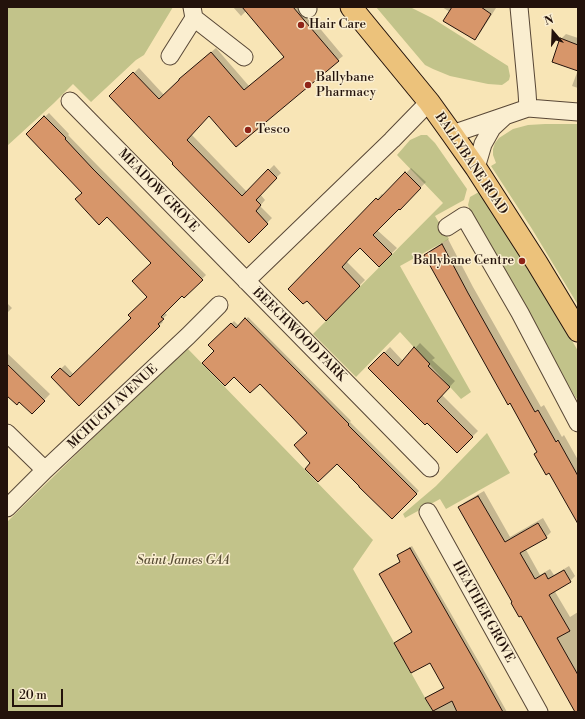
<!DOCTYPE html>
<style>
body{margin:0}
#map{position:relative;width:585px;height:719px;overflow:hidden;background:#f8e5b6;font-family:"Libre Bodoni",serif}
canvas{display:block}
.frame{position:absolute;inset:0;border:8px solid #23120b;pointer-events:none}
.north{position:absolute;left:533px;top:12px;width:40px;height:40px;-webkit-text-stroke:3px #faeed0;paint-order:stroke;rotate:341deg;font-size:11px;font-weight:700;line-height:16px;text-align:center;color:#23120b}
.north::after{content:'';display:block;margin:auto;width:14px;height:18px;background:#23120b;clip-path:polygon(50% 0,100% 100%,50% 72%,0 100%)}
.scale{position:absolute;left:12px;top:689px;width:51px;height:18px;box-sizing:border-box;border:2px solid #23120b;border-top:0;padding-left:5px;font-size:12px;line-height:14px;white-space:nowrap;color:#23120b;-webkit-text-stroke:3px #faeed0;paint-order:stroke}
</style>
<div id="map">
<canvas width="585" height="719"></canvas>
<div class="frame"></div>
<div class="north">N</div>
<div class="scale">20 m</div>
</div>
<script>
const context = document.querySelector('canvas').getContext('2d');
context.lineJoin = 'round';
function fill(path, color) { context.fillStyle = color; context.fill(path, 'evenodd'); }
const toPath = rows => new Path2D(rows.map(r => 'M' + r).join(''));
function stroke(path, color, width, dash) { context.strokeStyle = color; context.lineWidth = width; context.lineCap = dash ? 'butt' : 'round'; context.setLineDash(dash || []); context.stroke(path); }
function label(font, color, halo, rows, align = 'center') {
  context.font = font + ' "Libre Bodoni",serif'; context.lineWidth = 3; context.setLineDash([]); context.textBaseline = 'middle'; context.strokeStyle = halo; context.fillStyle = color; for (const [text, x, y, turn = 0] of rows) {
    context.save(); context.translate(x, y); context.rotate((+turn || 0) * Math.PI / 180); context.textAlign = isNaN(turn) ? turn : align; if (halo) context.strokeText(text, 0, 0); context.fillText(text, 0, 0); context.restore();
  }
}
const green = toPath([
 [7,7,173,7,144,55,136,60,91,102,73,84,54,103,7,146],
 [376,7,410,7,432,18,508,66,510,76,509,80,505,83,502,85,488,84,450,76,433,69,425,65],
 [545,124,578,124,578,305,532,229,491,166,496,163,493,155,493,149,495,143,499,138,513,129,528,125],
 [421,135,427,135,435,143,467,189,464,200,435,216,449,239,400,266,471,392,461,399,400,332,356,377,313,334,443,203,397,155,410,140],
 [479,192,527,263,578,351,578,399,576,398,555,363,470,210,468,205,470,197],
 [188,349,373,540,353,569,433,712,7,712,7,522,174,359],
 [487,433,510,473,446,509,440,499,405,518,403,514,436,486]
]);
const shadow = toPath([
 [233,7,302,7,343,56,338,60,210,114,191,134,247,192,274,165,281,173,260,194,265,200,260,206,272,218,249,241,110,96,139,68,164,95,185,74,216,48,249,86,285,56,246,11,241,16],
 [442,7,494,7,496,8,480,33,475,39,450,12],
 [566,34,578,38,578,88,572,86,578,70,561,39],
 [49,113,69,134,68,135,97,165,206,275,184,297,182,295,164,312,167,315,161,320,163,322,79,404,52,377,65,365,74,375,132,318,149,297,152,263,27,134],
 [411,168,426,182,400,209,399,208,377,230,397,248,379,266,360,247,346,261,365,280,326,319,307,300,289,289,382,194,384,196],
 [448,239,473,287,541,407,544,405,562,437,564,435,578,460,578,522,425,255,431,250],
 [7,303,12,308,7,313],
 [248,317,351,421,350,422,419,491,392,518,337,463,312,463,308,433,260,383,215,351,210,345,234,321,239,326],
 [420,343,435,358,432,360,455,381,442,395,478,431,457,452,427,422,369,368,390,347,403,361],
 [7,353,50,394,32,413,7,389],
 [484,491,510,537,543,518,551,532,546,537,525,548,540,575,550,569,554,575,569,566,575,576,570,581,554,590,570,617,578,612,578,712,575,712,521,615,459,507,465,502],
 [412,546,484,671,507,712,434,712,427,699,429,696,444,687,430,662,395,643,398,640,412,632,380,574,382,571,401,561,398,555,400,553]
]);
const building = toPath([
 [242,7,293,7,339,61,236,147,209,116,187,140,242,196,268,169,277,178,256,200,261,205,256,211,268,224,249,243,172,164,173,163,109,96,133,72,159,99,179,80,179,79,211,52,244,90,284,57,242,7],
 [452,7,481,7,491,14,475,40,443,21,452,7],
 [560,38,578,45,578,71,552,62,560,38],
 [44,116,66,138,65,139,93,169,203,280,184,298,182,296,161,317,164,319,158,324,160,326,79,406,51,377,60,368,70,377,131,318,128,315,147,297,132,281,151,263,107,217,99,225,75,199,82,193,26,134,44,116],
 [405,172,421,188,400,210,399,209,373,235,392,254,379,267,360,248,351,257,342,267,360,286,326,321,307,301,303,304,288,289,376,198,378,200,405,172],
 [442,244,468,293,535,412,538,410,556,442,558,440,578,476,578,524,549,473,546,475,534,454,537,452,510,403,508,405,424,255,442,244],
 [245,318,349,424,348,425,417,494,392,519,359,487,359,486,337,464,318,482,305,469,310,463,294,445,307,433,291,416,260,384,250,393,234,377,225,386,202,363,214,351,208,345,231,323,236,328,245,318],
 [414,347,430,364,428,366,450,387,437,401,473,437,457,453,427,423,425,425,368,368,384,352,398,366,414,347],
 [7,364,45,401,32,414,19,402,17,405,7,396,7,364],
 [478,496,505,542,538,523,547,538,520,553,535,579,545,573,548,579,564,570,571,582,549,595,570,631,557,638,578,675,578,712,575,712,521,616,519,617,511,603,512,602,458,507,478,496],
 [410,548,482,674,503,712,457,712,452,701,433,711,425,698,444,688,430,663,411,673,394,643,412,632,379,574,400,562,397,555,410,548]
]);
const minor = toPath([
 [192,7,194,18,244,57],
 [307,7,308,9],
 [519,7,527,92,528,108],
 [170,56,194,18],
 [70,101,430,468],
 [452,134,528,108,578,112],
 [476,168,483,144,492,128,505,116],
 [447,227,464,216,520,313,578,423],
 [246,281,392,140,429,102],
 [7,433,45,470],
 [7,508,45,470,188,336,219,305],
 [428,512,539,712]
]);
const major = toPath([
 [351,7,429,102,452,134,476,168,537,263,578,331]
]);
const markers = [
 [301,25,4,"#8f2418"],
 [308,85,4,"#8f2418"],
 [248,130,4,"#8f2418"],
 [522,261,4,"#8f2418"]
];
const poiNames = [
 ["Hair Care",309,25],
 ["Ballybane",316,78],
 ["Pharmacy",316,93],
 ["Tesco",256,130],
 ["Ballybane Centre",514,261,"right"]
];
const streetNames = [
 ["BALLYBANE ROAD",471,164,56],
 ["MEADOW GROVE",158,191,46],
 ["BEECHWOOD PARK",299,335,45],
 ["MCHUGH AVENUE",113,407,-43],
 ["HEATHER GROVE",483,612,61]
];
const parkNames = [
 ["Saint James GAA",183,561]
];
fill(green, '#c2c38a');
fill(shadow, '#0003');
fill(building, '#d7966a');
stroke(building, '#23120b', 1);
stroke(minor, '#584736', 19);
stroke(major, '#23120b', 23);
stroke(minor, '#faeed0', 17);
stroke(major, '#ecc27b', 21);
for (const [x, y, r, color] of markers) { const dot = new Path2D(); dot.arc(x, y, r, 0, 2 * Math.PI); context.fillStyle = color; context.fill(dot); stroke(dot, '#faeed0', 1.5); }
label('13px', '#23120b', '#faeed0', poiNames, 'left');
label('13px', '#23120b', '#faeed0', streetNames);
label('italic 13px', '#5b5037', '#faeed0', parkNames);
</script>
